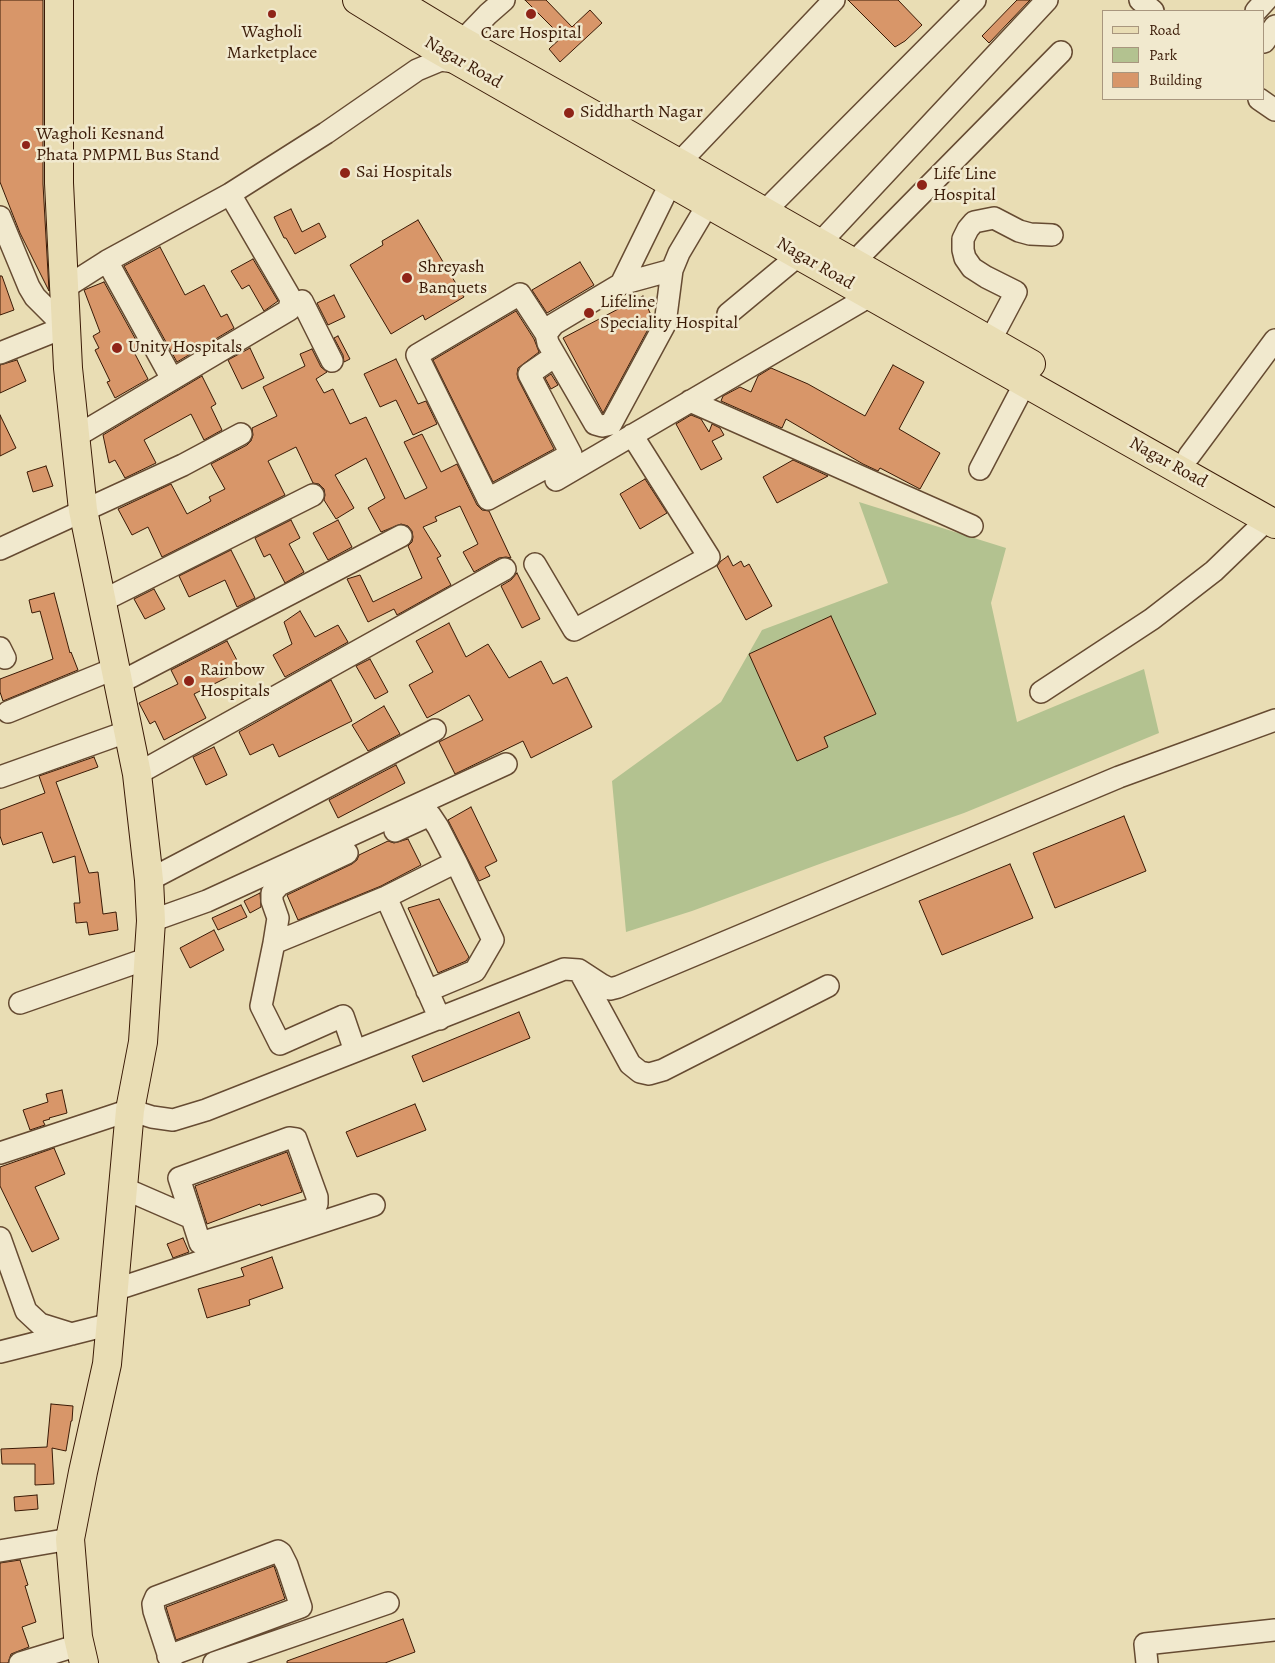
<!DOCTYPE html>
<style>
body{margin:0}
#map{position:relative;width:1275px;height:1663px;overflow:hidden;background:#e9ddb4;font-family:Alegreya,serif}
canvas{display:block}
.legend{position:absolute;left:1102px;top:10px;width:162px;height:90px;box-sizing:border-box;background:#f1e9ce;border:1px solid #a8967e;margin:0;padding:6px 9px;list-style:none;font-size:15px;color:#3a1a06}
.legend li{display:flex;align-items:center;gap:10px;height:25px}
.legend b{width:25px;border:1px solid #a8967e}
</style>
<div id="map">
<canvas width="1275" height="1663"></canvas>
<ul class="legend">
<li><b style="height:6px;background:#e9ddb4"></b>Road</li>
<li><b style="height:14px;background:#b3c290"></b>Park</li>
<li><b style="height:14px;background:#d89669"></b>Building</li>
</ul>
</div>
<script>
const context = document.querySelector('canvas').getContext('2d');
context.lineJoin = 'round';
function fill(path, color) { context.fillStyle = color; context.fill(path, 'evenodd'); }
const toPath = rows => new Path2D(rows.map(r => 'M' + r).join(''));
function stroke(path, color, width, dash) { context.strokeStyle = color; context.lineWidth = width; context.lineCap = dash ? 'butt' : 'round'; context.setLineDash(dash || []); context.stroke(path); }
function label(font, color, halo, rows, align = 'center') {
  context.font = font + ' Alegreya,serif'; context.lineWidth = 5; context.setLineDash([]); context.textBaseline = 'middle'; context.strokeStyle = halo; context.fillStyle = color; for (const [text, x, y, turn = 0] of rows) {
    context.save(); context.translate(x, y); context.rotate((+turn || 0) * Math.PI / 180); context.textAlign = isNaN(turn) ? turn : align; if (halo) context.strokeText(text, 0, 0); context.fillText(text, 0, 0); context.restore();
  }
}
const green = toPath([
 [859,502,1006,548,991,603,1017,722,1144,669,1159,733,964,813,825,862,692,911,626,932,612,781,721,702,762,630,888,583]
]);
const building = toPath([
 [0,0,43,0,43,184,49,291,20,233,0,182,0,0],
 [525,0,546,0,572,27,590,10,602,23,560,62,549,49,562,37,525,0],
 [848,0,898,0,922,25,905,41,895,47,848,0],
 [1017,0,1030,0,989,43,982,36,1017,0],
 [291,209,302,232,319,223,326,237,295,254,286,238,284,238,274,217,291,209],
 [418,220,464,297,425,320,423,315,391,334,350,265,383,245,382,241,418,220],
 [160,247,185,295,204,285,221,317,227,314,234,328,177,362,124,266,160,247],
 [253,259,278,301,264,311,249,285,242,289,231,271,253,259],
 [580,262,594,285,547,313,532,290,580,262],
 [0,276,2,276,14,310,0,315,0,276],
 [104,282,142,351,135,354,148,379,115,398,107,382,110,381,95,350,99,348,93,336,100,332,84,290,104,282],
 [334,295,345,317,328,325,317,303,334,295],
 [643,296,650,313,654,315,653,320,603,413,563,338,643,296],
 [516,311,534,339,539,352,518,368,517,374,518,379,554,449,493,482,433,360,516,311],
 [338,336,350,359,344,362,343,355,334,338,338,336],
 [250,348,264,378,242,389,228,360,250,348],
 [312,349,321,367,327,372,316,379,324,393,333,389,350,424,366,417,405,499,427,488,404,442,422,434,441,472,457,464,477,505,482,510,489,511,511,558,506,557,499,558,474,572,463,552,478,544,460,506,435,517,437,521,423,527,441,556,437,558,451,585,397,615,394,609,368,622,347,579,360,575,373,602,422,578,408,546,412,542,413,537,412,531,408,526,401,524,381,532,368,508,385,498,366,458,335,475,354,508,336,519,324,500,325,495,324,489,319,484,313,483,296,447,268,461,285,495,162,557,148,527,132,535,118,509,171,484,187,514,211,501,209,497,225,489,211,464,247,445,251,441,253,435,252,428,277,416,263,387,305,366,300,354,312,349],
 [396,359,418,404,426,401,437,424,413,435,396,400,380,407,364,374,396,359],
 [17,360,26,381,0,393,0,365,17,360],
 [893,365,924,382,899,429,940,453,920,489,880,468,878,471,863,464,786,419,782,428,721,401,723,396,740,387,751,392,758,376,771,368,808,384,865,416,893,365],
 [551,374,558,385,551,389,545,378,551,374],
 [202,376,216,404,211,407,222,430,204,440,191,414,144,440,156,463,125,478,115,460,109,463,103,435,202,376],
 [0,415,16,448,0,456,0,415],
 [691,415,701,419,709,432,712,424,720,428,724,435,712,441,722,459,701,470,676,424,691,415],
 [793,460,828,476,777,503,763,477,793,460],
 [46,466,53,486,33,492,27,472,46,466],
 [645,479,667,513,640,529,620,494,645,479],
 [291,520,300,538,289,544,304,572,285,583,270,554,264,557,255,538,291,520],
 [338,520,352,547,328,560,313,533,338,520],
 [231,550,255,598,237,607,225,580,189,597,179,576,231,550],
 [728,556,733,566,741,561,744,567,749,564,772,606,746,620,717,566,721,561,728,556],
 [517,573,540,619,522,628,501,586,511,580,517,573],
 [154,589,165,609,145,619,134,599,154,589],
 [54,593,70,653,71,652,78,670,3,701,0,692,0,679,53,659,40,611,32,613,29,600,54,593],
 [300,611,315,637,338,625,348,642,285,677,273,655,292,644,284,622,300,611],
 [831,616,876,714,824,737,828,747,797,761,749,654,831,616],
 [449,623,466,657,488,644,509,678,541,661,553,684,567,677,592,727,531,758,523,741,455,774,439,742,483,720,469,695,427,718,409,685,433,672,416,641,449,623],
 [227,641,242,670,194,694,206,718,164,740,155,721,150,724,139,703,178,684,171,670,227,641],
 [370,659,388,692,375,699,356,666,370,659],
 [331,680,352,721,279,757,273,744,250,755,239,732,331,680],
 [384,706,400,734,368,751,352,725,384,706],
 [214,747,227,775,206,785,193,757,214,747],
 [94,757,98,767,56,782,89,873,98,872,103,914,116,912,118,930,89,935,87,922,76,923,74,903,80,903,75,856,53,863,42,832,3,845,0,836,0,810,45,793,39,776,94,757],
 [396,765,405,783,338,818,329,800,396,765],
 [471,807,497,861,485,867,490,876,479,881,448,820,471,807],
 [1124,816,1146,871,1055,908,1033,853,1124,816],
 [408,839,421,865,381,886,298,920,287,895,352,864,357,860,359,855,388,841,394,843,408,839],
 [1010,864,1033,918,942,955,919,901,1010,864],
 [260,893,261,907,250,913,244,901,260,893],
 [439,899,469,957,466,961,438,973,408,908,439,899],
 [241,905,247,917,218,930,212,918,241,905],
 [214,930,224,950,190,968,180,948,214,930],
 [519,1012,530,1038,423,1082,412,1056,519,1012],
 [62,1090,67,1113,49,1118,50,1119,43,1121,45,1125,30,1130,23,1110,48,1102,46,1094,62,1090],
 [415,1104,426,1130,357,1157,346,1132,415,1104],
 [54,1148,65,1174,35,1187,59,1239,32,1252,0,1186,0,1167,54,1148],
 [287,1152,302,1192,261,1206,260,1204,207,1224,195,1186,287,1152],
 [183,1238,189,1252,173,1258,167,1244,183,1238],
 [272,1257,283,1288,249,1300,250,1305,207,1318,198,1289,244,1276,241,1268,272,1257],
 [51,1404,73,1406,72,1421,71,1421,66,1451,52,1448,54,1484,35,1485,35,1464,2,1464,1,1449,47,1447,51,1404],
 [37,1495,38,1509,15,1511,14,1497,37,1495],
 [20,1560,28,1585,25,1586,36,1622,22,1627,29,1647,11,1654,8,1663,0,1663,0,1563,20,1560],
 [274,1566,285,1599,176,1640,166,1607,274,1566],
 [403,1619,415,1652,385,1663,287,1663,287,1661,403,1619]
]);
const minor = toPath([
 [1140,0,1153,11],
 [1256,11,1266,0],
 [462,41,488,14,504,0],
 [1264,42,1275,26],
 [1259,99,1275,110],
 [679,163,834,0],
 [671,182,621,284,554,324,546,334,548,343,595,424,602,426,611,424,665,324,672,270,679,253,708,204],
 [764,212,975,0],
 [0,217,29,287,35,297,65,327,0,353],
 [819,244,1047,0],
 [107,261,172,379],
 [853,263,1061,52],
 [621,284,672,270],
 [63,289,107,261,230,194,326,133,417,70,441,60,461,63],
 [291,305,302,301,332,361],
 [728,314,799,255],
 [546,334,520,294,417,355,488,499,571,454,529,374,555,356],
 [990,341,1016,292,986,277,972,268,965,258,963,250,963,239,968,229,974,222,994,218,1019,231,1030,234,1052,235],
 [690,401,972,526],
 [75,437,289,310,291,299,287,292,230,194],
 [1189,456,1275,340],
 [980,469,1025,383],
 [556,480,870,296],
 [0,549,183,465,241,434],
 [535,564,574,630,709,557,632,435],
 [102,601,313,495],
 [0,648,5,658],
 [119,683,401,536],
 [1041,692,1152,619,1214,571,1268,519],
 [8,712,116,668],
 [137,774,505,569],
 [0,777,129,731],
 [395,831,430,815,438,827,456,862],
 [149,880,435,730],
 [386,897,440,1019],
 [151,921,207,901,506,764],
 [274,943,278,918,272,901,272,893,279,885,347,853],
 [581,974,630,1064,640,1072,649,1074,663,1070,828,986],
 [20,1003,149,958],
 [355,1051,343,1016,280,1044,261,1006,274,943,386,897,456,862,493,940,475,971,427,991],
 [0,1153,130,1110,152,1117,173,1120,206,1110,564,969,579,970,602,985,610,989,618,987,1119,777,1275,720],
 [123,1188,192,1218,179,1178,289,1138,296,1139,317,1197,317,1204,313,1209,200,1243,192,1218],
 [0,1238,26,1311,40,1324,72,1334],
 [114,1290,374,1205],
 [0,1352,111,1324],
 [0,1551,70,1539],
 [168,1656,301,1607,287,1565,281,1553,278,1551,156,1597,153,1604,154,1611,171,1663],
 [20,1663,79,1645],
 [214,1663,388,1603],
 [1147,1663,1145,1644,1275,1630]
]);
const major = toPath([
 [59,0,59,183,68,368,83,510,137,774,149,880,151,921,143,1042,130,1110,107,1364,83,1472,70,1539,78,1637,84,1663]
]);
const highway = toPath([
 [357,0,430,45,708,204,1275,524],
 [394,0,462,41,679,163,1031,364]
]);
const markers = [
 [272,14,5,"#8f2418"],
 [531,14,6,"#8f2418"],
 [569,113,6,"#8f2418"],
 [26,145,5,"#8f2418"],
 [345,173,6,"#8f2418"],
 [922,185,6,"#8f2418"],
 [407,278,6,"#8f2418"],
 [589,313,6,"#8f2418"],
 [117,348,6,"#8f2418"],
 [189,681,6,"#8f2418"]
];
const poiNames = [
 ["Wagholi",272,33,"center"],
 ["Marketplace",272,54,"center"],
 ["Care Hospital",531,34,"center"],
 ["Siddharth Nagar",580,113],
 ["Wagholi Kesnand",36,135],
 ["Phata PMPML Bus Stand",36,156],
 ["Sai Hospitals",356,173],
 ["Life Line",933,175],
 ["Hospital",933,196],
 ["Shreyash",418,268],
 ["Banquets",418,289],
 ["Lifeline",600,303],
 ["Speciality Hospital",600,324],
 ["Unity Hospitals",128,348],
 ["Rainbow",200,671],
 ["Hospitals",200,692]
];
const streetNames = [
 ["Nagar Road",463,63,30],
 ["Nagar Road",815,264,30],
 ["Nagar Road",1168,463,29]
];
fill(green, '#b3c290');
fill(building, '#d89669');
stroke(building, '#3a1a06', 1);
stroke(minor, '#664b32', 24);
stroke(major, '#3a1a06', 30);
stroke(highway, '#3a1a06', 30);
stroke(minor, '#f1e9ce', 21);
stroke(major, '#e9ddb4', 28);
stroke(highway, '#e9ddb4', 28);
for (const [x, y, r, color] of markers) { const dot = new Path2D(); dot.arc(x, y, r, 0, 2 * Math.PI); context.fillStyle = color; context.fill(dot); stroke(dot, '#f1e9ce', 2); }
label('18px', '#3a1a06', '#f1e9ce', poiNames, 'left');
label('18px', '#3a1a06', '#f1e9ce', streetNames);
</script>
